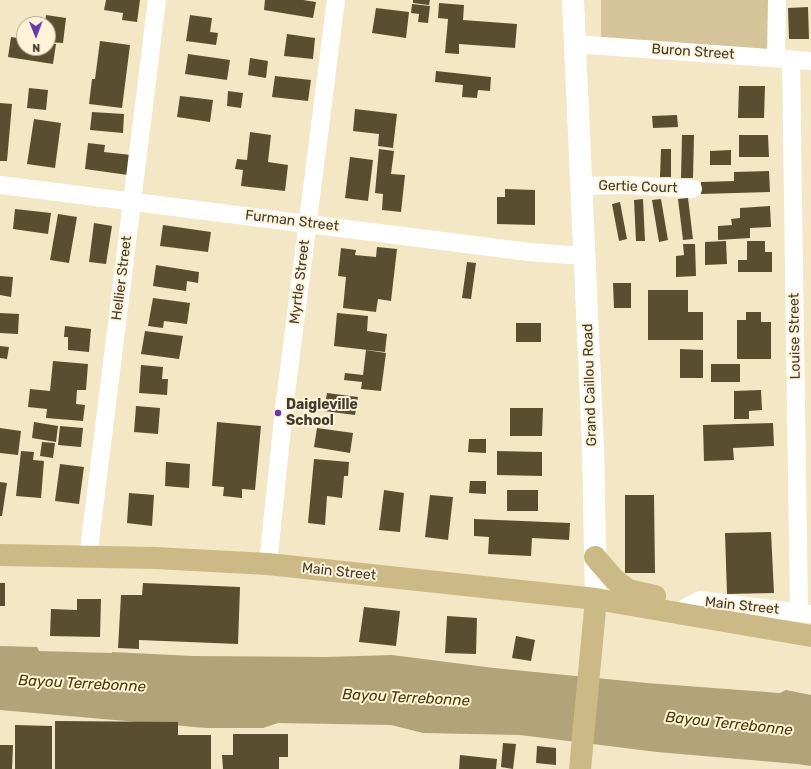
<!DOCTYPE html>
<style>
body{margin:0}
#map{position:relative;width:811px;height:769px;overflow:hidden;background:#f4e7c5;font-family:Rubik,sans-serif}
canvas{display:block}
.north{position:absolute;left:16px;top:16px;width:40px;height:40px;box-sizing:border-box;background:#fff4d9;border:1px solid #b3aa94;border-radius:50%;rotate:179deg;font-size:11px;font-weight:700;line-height:16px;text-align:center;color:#403b2d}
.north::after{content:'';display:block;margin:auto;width:14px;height:18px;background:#6a36ad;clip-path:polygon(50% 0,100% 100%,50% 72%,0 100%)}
</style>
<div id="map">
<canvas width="811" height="769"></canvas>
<div class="north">N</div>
</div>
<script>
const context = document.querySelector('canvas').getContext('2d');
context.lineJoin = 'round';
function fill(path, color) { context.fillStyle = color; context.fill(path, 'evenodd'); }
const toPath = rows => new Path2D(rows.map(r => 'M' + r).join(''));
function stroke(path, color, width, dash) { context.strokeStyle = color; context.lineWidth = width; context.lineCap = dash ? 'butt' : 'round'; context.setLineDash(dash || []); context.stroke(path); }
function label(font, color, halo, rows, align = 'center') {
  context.font = font + ' Rubik,sans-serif'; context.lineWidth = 4; context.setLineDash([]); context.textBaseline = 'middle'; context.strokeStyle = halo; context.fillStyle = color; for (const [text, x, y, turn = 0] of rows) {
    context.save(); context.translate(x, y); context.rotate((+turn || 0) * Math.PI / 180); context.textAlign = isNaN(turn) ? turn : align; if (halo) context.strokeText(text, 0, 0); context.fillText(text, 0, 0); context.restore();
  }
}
const green = toPath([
 [601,0,769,0,770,51,601,39]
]);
const water = toPath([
 [0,646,37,647,39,651,112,653,112,652,193,656,327,657,392,655,494,668,647,683,780,693,786,690,811,695,811,766,797,764,657,752,520,735,423,733,391,725,278,723,263,728,206,728,0,710]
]);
const building = toPath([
 [106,0,140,0,137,22,122,20,123,13,104,10],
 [265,0,303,0,316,2,313,18,264,10],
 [413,0,430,0,429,5,413,3],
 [439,3,464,5,463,20,517,24,515,48,459,44,459,54,445,53,448,19,438,18],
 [412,4,430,6,428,23,418,22,419,14,411,13],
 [808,7,809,39,789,39,788,8],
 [376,8,409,12,406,38,372,33],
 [46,15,66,18,63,43,48,42,48,24,45,24],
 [190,15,212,18,210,32,218,33,216,45,186,41],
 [287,34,315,38,313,59,284,56],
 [11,37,24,39,24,48,48,48,48,43,56,44,53,64,8,57],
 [100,41,130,45,122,108,89,104,92,79,95,79],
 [188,54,230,60,227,80,185,74],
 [250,58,268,61,266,78,248,75],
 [436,71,491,77,490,91,478,90,477,98,462,97,463,85,435,82],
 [275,76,311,80,308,101,272,97],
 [739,86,765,86,764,118,738,118],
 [29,88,48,90,46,110,27,108],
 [228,91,243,93,241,108,227,106],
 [180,96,213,100,210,122,177,117],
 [0,103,12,104,7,161,0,161],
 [355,109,397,114,393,148,378,146,379,134,353,131],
 [92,112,124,114,123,133,90,130],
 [677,115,678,127,653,128,652,116],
 [34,119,61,123,55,168,27,164],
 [250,132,271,135,268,162,288,165,285,191,241,186,243,170,235,169,237,159,247,160],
 [682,135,694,135,693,178,681,178],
 [739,135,768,135,769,157,739,157],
 [88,143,105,145,104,152,131,155,128,175,85,169],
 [379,149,394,151,391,174,405,175,401,212,382,210,383,194,375,193],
 [661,149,671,149,671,177,660,177],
 [731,150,731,165,710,165,710,151],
 [350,157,373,160,368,201,345,198],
 [769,171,770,192,701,194,701,182,734,181,734,172],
 [505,189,535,190,535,225,497,224,497,197,505,197],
 [688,198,693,239,683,240,678,199],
 [643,199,645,241,636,241,634,200],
 [661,199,668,240,659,242,652,200],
 [620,202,627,239,619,241,612,204],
 [770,206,771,227,750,228,750,238,718,240,718,226,732,225,731,219,740,218,740,208],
 [15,209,51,213,48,234,13,229],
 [58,214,77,217,69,263,50,260],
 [94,223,112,226,106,264,89,262],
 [163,225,211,232,208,252,160,246],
 [726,241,727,264,705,265,705,242],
 [747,241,765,241,765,252,772,252,772,272,738,272,738,260,747,260],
 [683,244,695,244,696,276,676,277,676,256,684,255],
 [377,247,397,249,391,301,378,299,376,312,343,308,346,277,338,276,341,248,356,250,355,255,376,257],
 [467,262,476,263,471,299,462,298],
 [156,265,199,272,198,283,187,281,186,291,153,286],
 [0,276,13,277,11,297,0,295],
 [613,283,631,283,631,308,614,308],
 [648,290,688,290,688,312,703,312,703,340,648,340],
 [153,298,190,303,187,324,164,321,163,328,148,326],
 [746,312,761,312,761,322,771,322,771,359,737,359,737,320,746,320],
 [0,313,19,314,18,334,0,333],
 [337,313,368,316,367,331,387,334,385,352,334,346],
 [516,323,541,323,541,342,516,342],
 [65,326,91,329,89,352,68,350,68,337,64,337],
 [145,331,183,336,179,359,141,354],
 [0,346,9,347,7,359,0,358],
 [680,349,703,350,703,378,680,378],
 [366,350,386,353,381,391,361,389,362,382,344,380,345,373,363,375],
 [53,361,88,364,86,390,77,390,76,404,85,405,83,421,46,418,47,409,28,407,30,389,50,391],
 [711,364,740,364,740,382,711,382],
 [141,365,163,367,162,379,168,379,167,395,139,393],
 [761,390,762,410,749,411,749,419,734,419,734,391],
 [327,393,358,397,355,415,324,411],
 [136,406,160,408,158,434,134,432],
 [510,408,543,408,542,436,510,436],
 [34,422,58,426,56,442,32,438],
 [217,422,261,426,255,490,242,489,242,498,223,496,224,487,212,486],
 [773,423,774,446,733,448,734,460,704,461,703,425],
 [60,426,83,428,81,447,58,445],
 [0,428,21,431,18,455,0,453],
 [317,428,353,433,350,453,314,447],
 [469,439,486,439,486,453,468,452],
 [42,442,55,443,53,458,40,456],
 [21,451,34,452,33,460,44,461,41,498,16,496],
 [497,451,542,452,542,476,497,475],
 [314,459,349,462,348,476,344,476,342,498,327,496,325,525,308,523],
 [166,462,190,464,189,488,165,486],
 [60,464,84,467,79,504,55,501],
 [470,481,486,481,486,494,469,493],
 [0,482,7,483,2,516,0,516],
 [384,490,404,493,400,532,379,530],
 [507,490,538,490,538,511,507,511],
 [129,493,154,495,152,526,127,523],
 [430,495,453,497,448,540,425,537],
 [625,495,654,495,655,573,625,573],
 [474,519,570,523,569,540,532,538,531,556,488,554,489,537,474,536],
 [771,532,774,593,727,594,725,533],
 [0,583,5,583,5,606,0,606],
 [143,583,240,587,238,644,139,640,139,649,118,648,121,595,142,595],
 [77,599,101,599,100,637,50,636,51,609,77,610],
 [364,607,400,611,396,646,359,642],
 [447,616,477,618,476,654,445,653],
 [516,636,535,640,531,661,512,658],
 [55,721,178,722,178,735,211,735,211,769,55,769],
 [15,725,52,726,52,769,15,769],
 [233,734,288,734,288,757,279,757,279,769,223,769,222,755,233,755],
 [503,743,516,744,513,769,501,767],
 [0,745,13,745,12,769,0,769],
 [537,746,556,748,556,765,536,763],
 [460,755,497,759,496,769,459,769]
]);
const street = toPath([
 [574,44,811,61],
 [776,58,777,0],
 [791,59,799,612],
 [0,185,529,252,585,256],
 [582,186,627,185,693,189],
 [88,557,157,0],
 [268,564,284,409,336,0],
 [676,613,700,600,810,614]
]);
const secondary = toPath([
 [573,0,593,447,596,599]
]);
const primary = toPath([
 [0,555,155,558,268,564,596,599,811,636],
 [595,557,614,579,628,590,655,596],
 [580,769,596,599]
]);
const markers = [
 [278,413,4,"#6a36ad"]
];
const streetNames = [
 ["Buron Street",693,52,4],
 ["Gertie Court",638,187,2],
 ["Furman Street",292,221,7],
 ["Hellier Street",122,278,-83],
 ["Myrtle Street",300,282,-83],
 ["Louise Street",795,336,-91],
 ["Grand Caillou Road",590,385,-92],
 ["Main Street",339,572,6],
 ["Main Street",742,606,6]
];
const poiNames = [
 ["Daigleville",286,405],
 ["School",286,421]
];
const waterNames = [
 ["Bayou Terrebonne",82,684,3],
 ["Bayou Terrebonne",406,698,3],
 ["Bayou Terrebonne",729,724,6]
];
fill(green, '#d6c59a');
fill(water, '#b3a378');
fill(building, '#5a4e31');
stroke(street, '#fff', 18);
stroke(secondary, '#fff', 22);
stroke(primary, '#ccba86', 22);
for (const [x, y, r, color] of markers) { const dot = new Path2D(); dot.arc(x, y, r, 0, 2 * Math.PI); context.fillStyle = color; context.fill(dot); stroke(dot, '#fff4d9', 1.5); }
label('14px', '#403b2d', '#fff4d9', streetNames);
label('bold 14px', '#403b2d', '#fff4d9', poiNames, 'left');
label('italic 15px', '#493800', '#fff4d9', waterNames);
</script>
